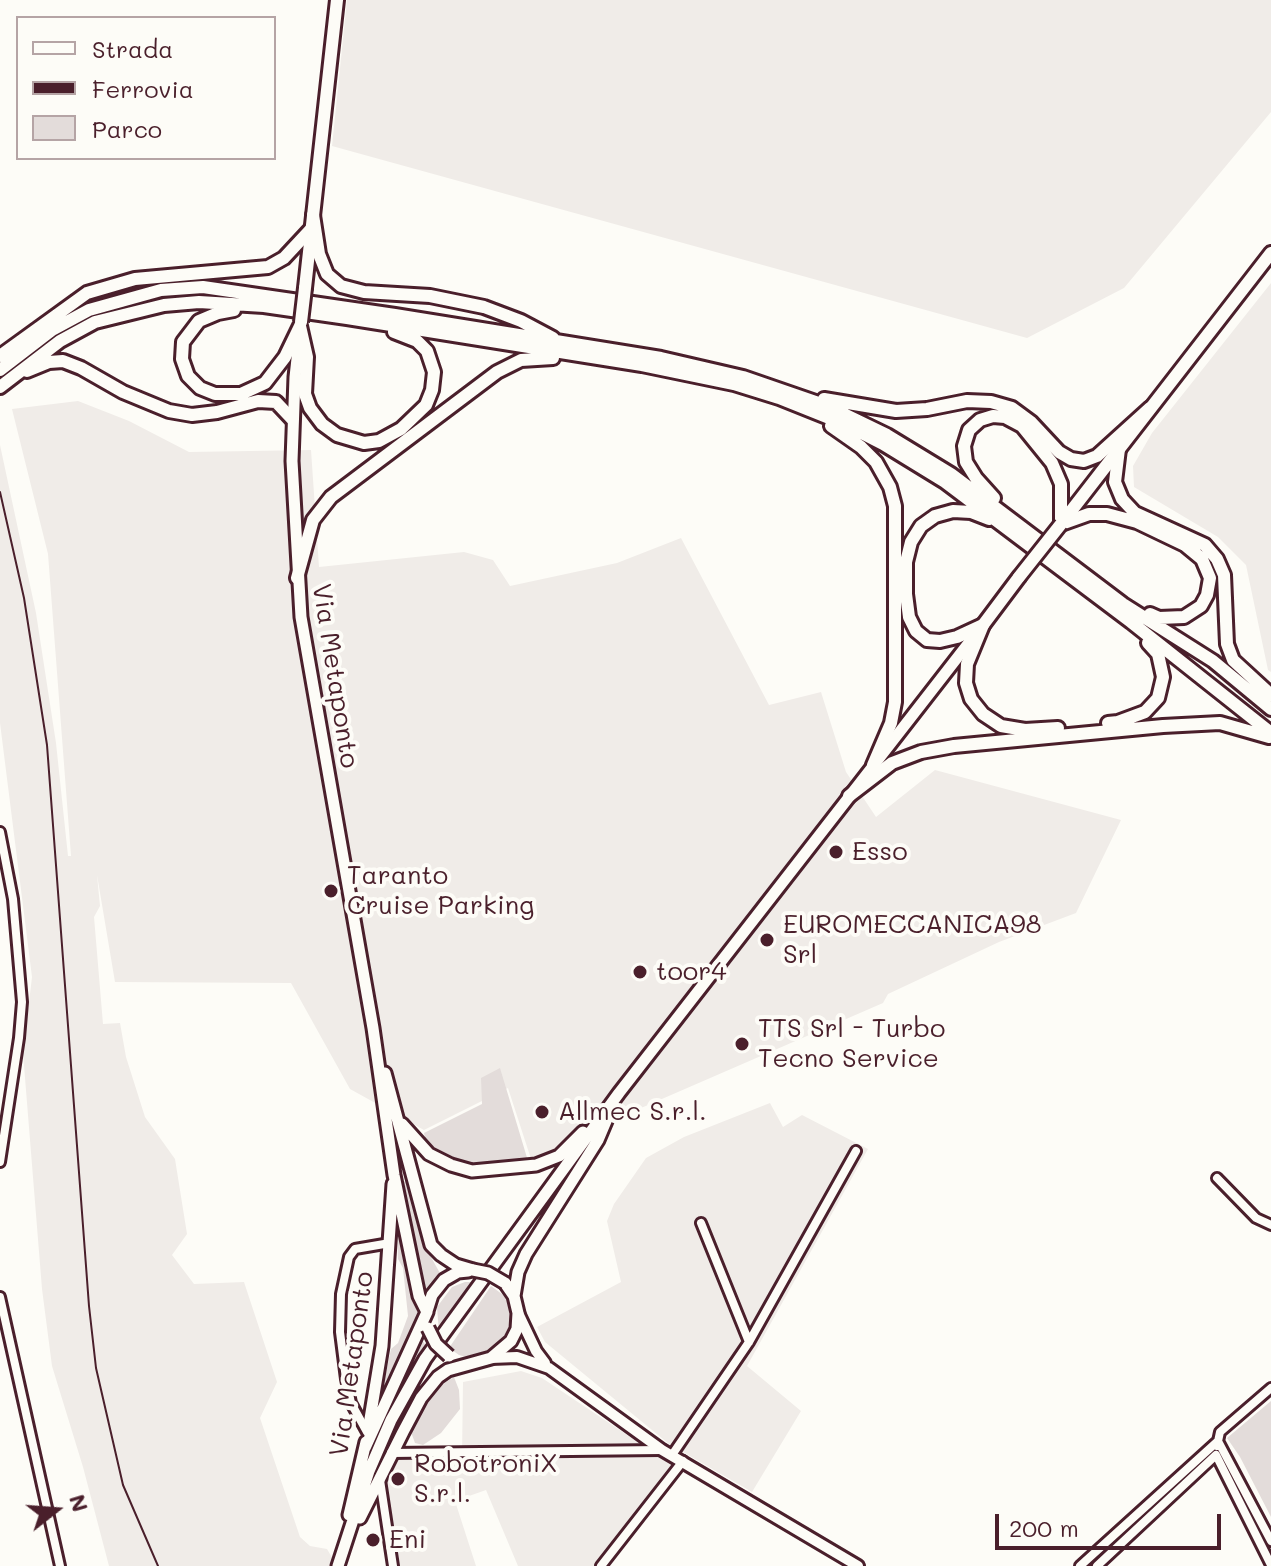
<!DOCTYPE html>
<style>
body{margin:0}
#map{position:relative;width:1271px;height:1566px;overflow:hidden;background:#fdfcf7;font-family:Mali,sans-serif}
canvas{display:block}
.legend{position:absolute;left:16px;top:16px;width:260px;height:144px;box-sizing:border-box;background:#fdfcf7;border:2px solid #b5a4a5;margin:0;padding:10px 14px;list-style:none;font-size:24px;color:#4a1f2b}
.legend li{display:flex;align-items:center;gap:16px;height:40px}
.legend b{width:40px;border:2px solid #b5a4a5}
.north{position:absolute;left:16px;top:1470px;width:80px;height:80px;-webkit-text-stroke:6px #fdfcf7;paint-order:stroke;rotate:73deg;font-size:22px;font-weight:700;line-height:32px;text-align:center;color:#4a1f2b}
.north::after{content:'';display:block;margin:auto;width:28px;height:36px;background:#4a1f2b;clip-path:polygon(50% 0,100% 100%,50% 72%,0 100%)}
.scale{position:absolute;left:995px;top:1514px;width:226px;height:36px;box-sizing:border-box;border:4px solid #4a1f2b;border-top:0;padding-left:10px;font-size:24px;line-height:28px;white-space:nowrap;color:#4a1f2b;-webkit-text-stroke:6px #fdfcf7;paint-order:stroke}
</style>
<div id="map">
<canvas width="1271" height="1566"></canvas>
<ul class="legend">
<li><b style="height:10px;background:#fdfcf7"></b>Strada</li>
<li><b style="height:10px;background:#4a1f2b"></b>Ferrovia</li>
<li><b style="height:22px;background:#e3dcda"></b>Parco</li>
</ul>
<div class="north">N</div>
<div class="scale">200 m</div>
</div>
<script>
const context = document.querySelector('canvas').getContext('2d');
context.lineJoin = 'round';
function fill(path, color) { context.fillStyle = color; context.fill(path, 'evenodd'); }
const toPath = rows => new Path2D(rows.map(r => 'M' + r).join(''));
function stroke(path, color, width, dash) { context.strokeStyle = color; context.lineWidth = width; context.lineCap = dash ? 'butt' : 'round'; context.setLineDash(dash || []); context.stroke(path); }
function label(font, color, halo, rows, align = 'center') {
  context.font = font + ' Mali,sans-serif'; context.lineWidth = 8; context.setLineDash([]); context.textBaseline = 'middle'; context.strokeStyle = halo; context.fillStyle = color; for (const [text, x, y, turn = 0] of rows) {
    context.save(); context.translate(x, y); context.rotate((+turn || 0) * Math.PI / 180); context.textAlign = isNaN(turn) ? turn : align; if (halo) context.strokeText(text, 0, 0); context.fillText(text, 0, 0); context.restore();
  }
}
const built = toPath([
 [347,0,1271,0,1271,112,1124,288,1027,338,332,146],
 [1271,283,1271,672,1268,670,1246,565,1218,537,1134,487,1133,466,1152,433],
 [78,401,129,421,189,452,311,450,319,567,464,552,493,560,510,586,617,563,681,538,769,705,821,692,846,772,876,817,935,770,1121,820,1076,913,999,942,888,994,883,1003,625,1115,587,1118,567,1144,531,1159,508,1088,424,1130,350,1089,291,983,115,982,97,875,100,906,94,917,103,1024,120,1023,126,1057,145,1117,175,1159,187,1234,172,1255,194,1284,244,1282,277,1382,260,1418,300,1537,310,1546,327,1549,337,1566,109,1566,83,1467,52,1366,42,1289,23,1053,32,977,0,723,0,445,36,613,56,743,68,856,71,856,48,554,12,409],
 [770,1103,783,1127,802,1115,868,1149,747,1366,801,1411,752,1492,669,1444,545,1342,537,1327,621,1282,607,1221,614,1204,646,1158,684,1137],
 [521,1371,542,1378,672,1465,597,1566,518,1566,486,1490,455,1501,476,1566,400,1566,386,1480,395,1460,462,1457,463,1382]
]);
const green = toPath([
 [500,1068,528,1161,471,1166,447,1159,426,1142,424,1133,482,1104,481,1078],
 [408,1181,427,1250,441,1275,424,1294,400,1182],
 [397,1211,419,1311,407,1347,380,1401,391,1349,398,1343,408,1316,403,1268,398,1259],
 [465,1282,475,1282,439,1333,437,1307,452,1287],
 [491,1286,506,1297,511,1307,511,1334,491,1354,474,1359,459,1355,449,1348],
 [422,1340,427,1347,408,1376,386,1421,383,1420],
 [454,1377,459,1390,460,1409,441,1433,423,1445,415,1443,411,1432,419,1412,438,1387],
 [1271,1401,1271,1517,1240,1457,1227,1438]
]);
const minor = toPath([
 [0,832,13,899,22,1002,19,1038,0,1162],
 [1217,1178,1256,1218,1271,1225],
 [701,1223,749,1342],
 [0,1297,60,1566],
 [367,1432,351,1403,346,1379,340,1332,341,1294,349,1257,355,1249,390,1243],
 [1218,1441,1271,1541],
 [1217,1446,1220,1432,1271,1388],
 [391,1453,661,1450],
 [672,1455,749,1342,856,1151],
 [1216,1455,1271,1565],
 [380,1480,393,1566],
 [601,1566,683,1461],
 [1080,1566,1218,1441],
 [1097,1566,1216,1455]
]);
const tertiary = toPath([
 [518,1313,536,1351,545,1363],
 [491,1358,517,1357,549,1368,662,1450,858,1566]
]);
const secondary = toPath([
 [300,331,295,377,292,461,301,617,373,1028,394,1175,419,1296,427,1312,365,1448],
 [385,1073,431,1245,441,1255,456,1265,473,1270],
 [402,1124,429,1154,451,1165,472,1171,536,1165,559,1156,583,1132],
 [514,1296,518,1272,526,1254,598,1140,609,1114],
 [427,1311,432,1295,444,1280,458,1272,468,1271],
 [369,1425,382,1346,393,1184],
 [349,1515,366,1442],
 [360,1518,403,1432,421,1398,438,1377,448,1370,491,1358,511,1341,517,1329,518,1313,514,1296,505,1283],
 [338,1566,369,1471,391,1420,425,1359,619,1093,978,631]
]);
const primary = toPath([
 [305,288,337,0],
 [1061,524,1271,253],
 [983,625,1019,577]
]);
const trunk = toPath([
 [313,215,319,254,327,274,341,286,364,292,430,296,484,307,521,321,553,338],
 [234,310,218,313,199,321,183,342,182,359,188,376,200,388,215,394,241,394,265,383,285,357,300,326],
 [300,326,307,357,305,394,310,408,322,424,337,435,364,443,379,441,401,429,426,405,432,390,434,372,427,351,417,341,394,332],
 [0,356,87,293,135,279,268,267,284,258,311,229],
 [0,370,52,330,89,310,161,290,203,287,395,315,661,358,743,377,827,406,887,435,951,474,1123,604,1213,661,1271,709],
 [27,371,49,362,63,361,81,368,123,392,169,411,192,415,217,412,258,401,276,402,292,419],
 [0,387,60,341,95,322,164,305,199,302,264,306,347,318,642,365,734,384,779,398,844,424,883,444,945,482,1131,622,1271,733],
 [824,399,896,411,927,409,967,401,991,402,1012,408,1031,422,1059,452,1071,459,1084,461,1097,456,1150,408],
 [831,426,861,447,876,462,890,487,895,506,895,702,891,723,873,765],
 [1119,449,1115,482,1122,499,1135,513,1205,545,1217,559,1224,575,1227,644,1233,660,1271,695],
 [994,498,976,478,966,462,964,446,969,430,980,420,993,416,1005,417,1022,426,1052,463,1061,484,1061,524,1089,514,1107,514,1137,522,1185,545,1202,559,1210,578,1207,595,1201,606,1184,617,1159,618,1150,614],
 [297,578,313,520,331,497,497,372,521,360,553,358],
 [983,625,967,664,966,683,971,699,983,714,1001,726,1025,730,1058,728],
 [983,625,957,637,940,641,927,640,916,631,909,617,906,594,906,562,911,542,921,526,935,516,953,511,971,512,989,519],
 [1108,723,1118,722,1145,712,1158,698,1163,677,1158,654,1148,643],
 [849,796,892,763,921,752,954,746,1163,726,1220,723,1269,737]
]);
const rail = toPath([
 [0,492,24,598,47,745,89,1306,96,1368,123,1485,158,1566]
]);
const secondaryBridge = toPath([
 [473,1270,488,1273,505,1283],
 [428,1328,436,1344,449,1356]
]);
const primaryBridge = toPath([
 [301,322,305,288],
 [1019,577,1061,524]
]);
const markers = [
 [836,852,8,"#4a1f2b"],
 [331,891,8,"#4a1f2b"],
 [767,940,8,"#4a1f2b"],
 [640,972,8,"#4a1f2b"],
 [742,1044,8,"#4a1f2b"],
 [542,1112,8,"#4a1f2b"],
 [398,1479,8,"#4a1f2b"],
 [373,1540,8,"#4a1f2b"]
];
const streetNames = [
 ["Via Metaponto",335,676,81],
 ["Via Metaponto",352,1364,-82]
];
const poiNames = [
 ["Esso",852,852],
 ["Taranto",347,876],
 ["Cruise Parking",347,906],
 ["EUROMECCANICA98",783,925],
 ["Srl",783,955],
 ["toor4",656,972],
 ["TTS Srl - Turbo",758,1029],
 ["Tecno Service",758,1059],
 ["Allmec S.r.l.",558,1112],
 ["RobotroniX",414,1464],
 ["S.r.l.",414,1494],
 ["Eni",389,1540]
];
fill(built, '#f0ece8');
fill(green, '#e3dcda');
stroke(minor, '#4a1f2b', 14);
stroke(tertiary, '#4a1f2b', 16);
stroke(secondary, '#4a1f2b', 17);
stroke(primary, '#4a1f2b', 18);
stroke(trunk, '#4a1f2b', 18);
stroke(minor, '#fdfcf7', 8);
stroke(tertiary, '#fdfcf7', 10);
stroke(secondary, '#fdfcf7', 11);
stroke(primary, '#fdfcf7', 12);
stroke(trunk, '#fdfcf7', 12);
stroke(rail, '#4a1f2b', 2);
stroke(secondaryBridge, '#4a1f2b', 17, []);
stroke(primaryBridge, '#4a1f2b', 18, []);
stroke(secondaryBridge, '#fdfcf7', 11);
stroke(primaryBridge, '#fdfcf7', 12);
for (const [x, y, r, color] of markers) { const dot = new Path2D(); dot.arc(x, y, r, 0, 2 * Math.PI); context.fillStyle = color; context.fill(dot); stroke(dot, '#fdfcf7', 3); }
label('26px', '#4a1f2b', '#fdfcf7', streetNames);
label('26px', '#4a1f2b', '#fdfcf7', poiNames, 'left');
</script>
